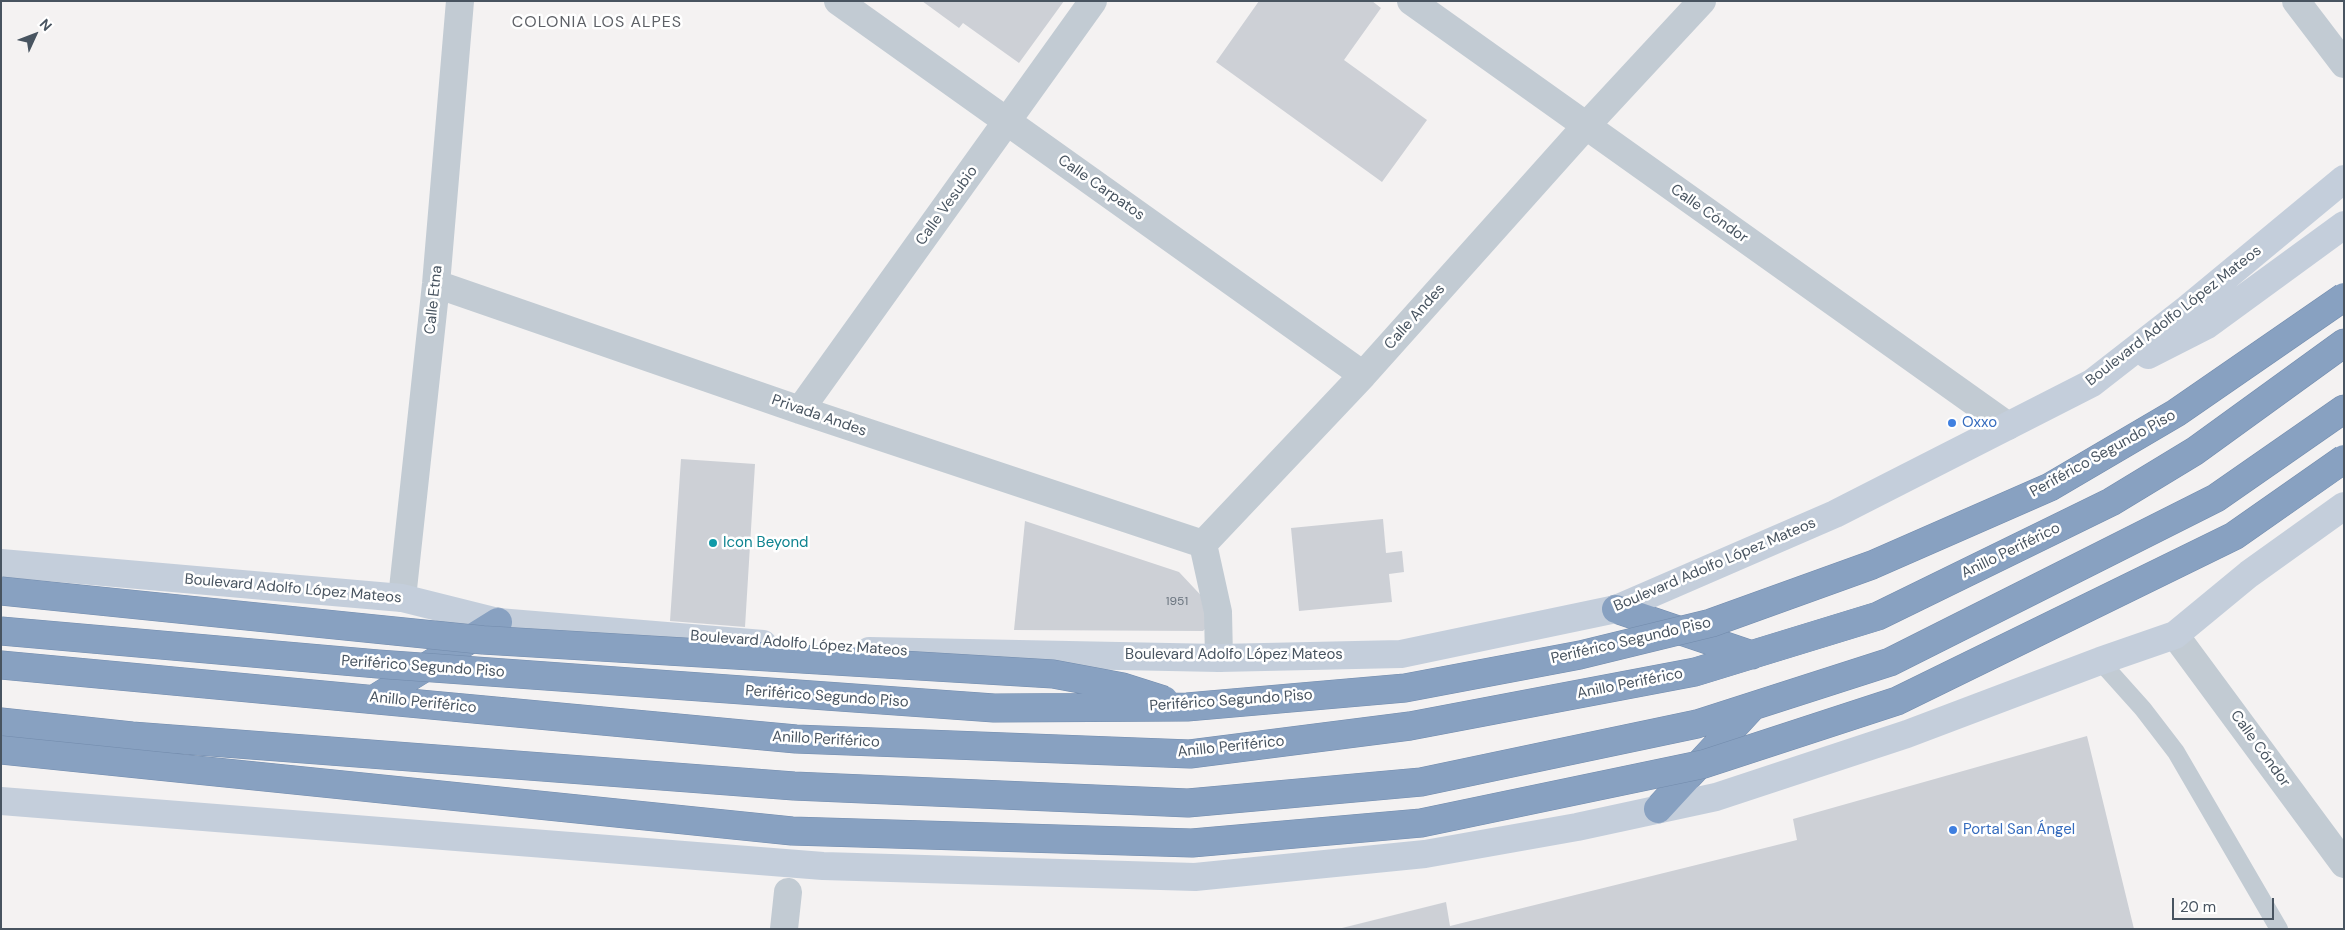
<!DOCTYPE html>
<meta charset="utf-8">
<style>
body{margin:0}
#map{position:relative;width:2345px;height:930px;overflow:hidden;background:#f4f2f2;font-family:"DM Sans",sans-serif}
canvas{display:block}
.frame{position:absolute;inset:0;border:2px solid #485460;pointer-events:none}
.north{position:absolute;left:10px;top:10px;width:50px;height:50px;-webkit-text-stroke:4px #fff;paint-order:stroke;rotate:47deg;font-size:14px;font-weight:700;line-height:20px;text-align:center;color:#485460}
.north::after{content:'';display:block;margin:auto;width:18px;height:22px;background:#485460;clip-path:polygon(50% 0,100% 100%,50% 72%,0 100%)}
.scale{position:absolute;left:2172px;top:898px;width:102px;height:22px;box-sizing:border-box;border:2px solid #485460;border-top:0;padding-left:6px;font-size:15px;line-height:18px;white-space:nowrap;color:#485460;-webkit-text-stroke:4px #fff;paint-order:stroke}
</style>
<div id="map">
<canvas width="2345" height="930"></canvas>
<div class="frame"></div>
<div class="north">N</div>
<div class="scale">20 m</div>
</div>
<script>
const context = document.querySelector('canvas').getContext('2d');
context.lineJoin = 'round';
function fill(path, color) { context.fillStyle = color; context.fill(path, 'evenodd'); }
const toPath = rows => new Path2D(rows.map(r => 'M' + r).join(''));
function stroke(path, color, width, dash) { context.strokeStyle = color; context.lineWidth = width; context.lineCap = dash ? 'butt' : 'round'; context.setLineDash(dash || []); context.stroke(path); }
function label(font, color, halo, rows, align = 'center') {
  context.font = font + ' "DM Sans",sans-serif'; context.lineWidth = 5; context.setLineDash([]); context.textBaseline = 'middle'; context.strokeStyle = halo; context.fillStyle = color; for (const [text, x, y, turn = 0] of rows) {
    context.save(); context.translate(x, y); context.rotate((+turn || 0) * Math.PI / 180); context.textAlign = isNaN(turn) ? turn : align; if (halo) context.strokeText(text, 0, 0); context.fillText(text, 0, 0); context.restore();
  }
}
const building = toPath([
 [922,1,1064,1,1019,63,963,23,959,28],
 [1259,1,1372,1,1381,8,1344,60,1427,120,1382,182,1216,62],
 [681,459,755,464,745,627,670,621],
 [1383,519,1386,553,1402,551,1404,572,1389,574,1392,602,1299,611,1291,528],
 [1025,521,1179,572,1210,605,1207,627,1203,631,1014,630],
 [2087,736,2134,929,1338,929,1446,902,1450,926,1797,840,1793,819]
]);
const service = toPath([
 [2100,661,2143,709,2176,752,2279,929]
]);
const minor = toPath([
 [838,1,1363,375],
 [1411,1,2008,426],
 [2296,1,2344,64],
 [436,284,800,410,1203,544],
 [800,410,1093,1],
 [1203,544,1363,375,1585,127,1702,1],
 [1203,544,1218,612,1219,658],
 [402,598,436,284,460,1],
 [2175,635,2344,864],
 [784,929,788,892]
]);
const secondary = toPath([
 [2148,355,2207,325,2344,225],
 [1,563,402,598,498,622,763,644],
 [869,651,1219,658,1401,654,1616,609,1835,514,2092,383,2187,309,2344,179],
 [1,801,823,866,1195,877,1425,854,1577,827,1716,797,1907,734,2100,661,2175,635,2249,574,2344,506]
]);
const motorway = toPath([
 [1616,609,1752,655],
 [1,665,796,739,1190,754,1410,726,1695,672,1878,616,2111,502,2195,451,2344,343],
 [376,698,498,622],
 [1,722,132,736,794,786,1188,803,1421,782,1697,724,1890,662,2216,498,2344,409],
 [1658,809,1752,707]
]);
const motorwayBridge = toPath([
 [1,591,483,640,1053,674,1123,687,1164,700],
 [1,631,378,664,994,708,1187,707,1405,688,1580,655,1711,623,1872,565,2050,487,2176,413,2344,297],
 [1,750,792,831,1192,843,1421,823,1704,764,1897,701,2234,536,2344,459]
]);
const markers = [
 [1952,423,5,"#3f7fe0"],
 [713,543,5,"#0f9aa8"],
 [1953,830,5,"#3f7fe0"]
];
const numberNames = [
 ["1951",1177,602]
];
const streetNames = [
 ["Calle Carpatos",1101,188,35],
 ["Calle Vesubio",947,206,-54],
 ["Calle Cóndor",1709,214,35],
 ["Calle Etna",434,300,-84],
 ["Boulevard Adolfo López Mateos",2174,316,-38],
 ["Calle Andes",1415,317,-48],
 ["Privada Andes",819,416,19],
 ["Periférico Segundo Piso",2103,454,-29],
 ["Anillo Periférico",2011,551,-26],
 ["Boulevard Adolfo López Mateos",1715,565,-23],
 ["Boulevard Adolfo López Mateos",293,589,5],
 ["Periférico Segundo Piso",1631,641,-13],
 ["Boulevard Adolfo López Mateos",799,644,4],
 ["Boulevard Adolfo López Mateos",1234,655],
 ["Periférico Segundo Piso",423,667,4],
 ["Anillo Periférico",1630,684,-11],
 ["Periférico Segundo Piso",827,697,4],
 ["Periférico Segundo Piso",1231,701,-4],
 ["Anillo Periférico",423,703,6],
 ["Anillo Periférico",826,740,3],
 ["Anillo Periférico",1231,747,-6],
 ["Calle Cóndor",2260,749,54]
];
const shopNames = [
 ["Oxxo",1962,423],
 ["Portal San Ángel",1963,830]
];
const cultureNames = [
 ["Icon Beyond",723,543]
];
const neighbourhoodNames = [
 ["COLONIA LOS ALPES",597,23]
];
fill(building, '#cdd0d6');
stroke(motorway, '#738cad', 29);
stroke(service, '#c2cbd3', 18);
stroke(minor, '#c2cbd3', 28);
stroke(secondary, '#c4cedb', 28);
stroke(motorway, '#88a1c1', 28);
stroke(motorwayBridge, '#738cad', 29, []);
stroke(motorwayBridge, '#88a1c1', 28);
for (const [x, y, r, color] of markers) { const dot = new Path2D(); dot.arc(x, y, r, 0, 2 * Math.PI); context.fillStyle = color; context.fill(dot); stroke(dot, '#fff', 2); }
label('12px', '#69737e', null, numberNames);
label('15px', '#485460', '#fff', streetNames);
label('15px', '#366cbe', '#fff', shopNames, 'left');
label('15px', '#0d838f', '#fff', cultureNames, 'left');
context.letterSpacing = '1px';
label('16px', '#5e6167', '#fff', neighbourhoodNames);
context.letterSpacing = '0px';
</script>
